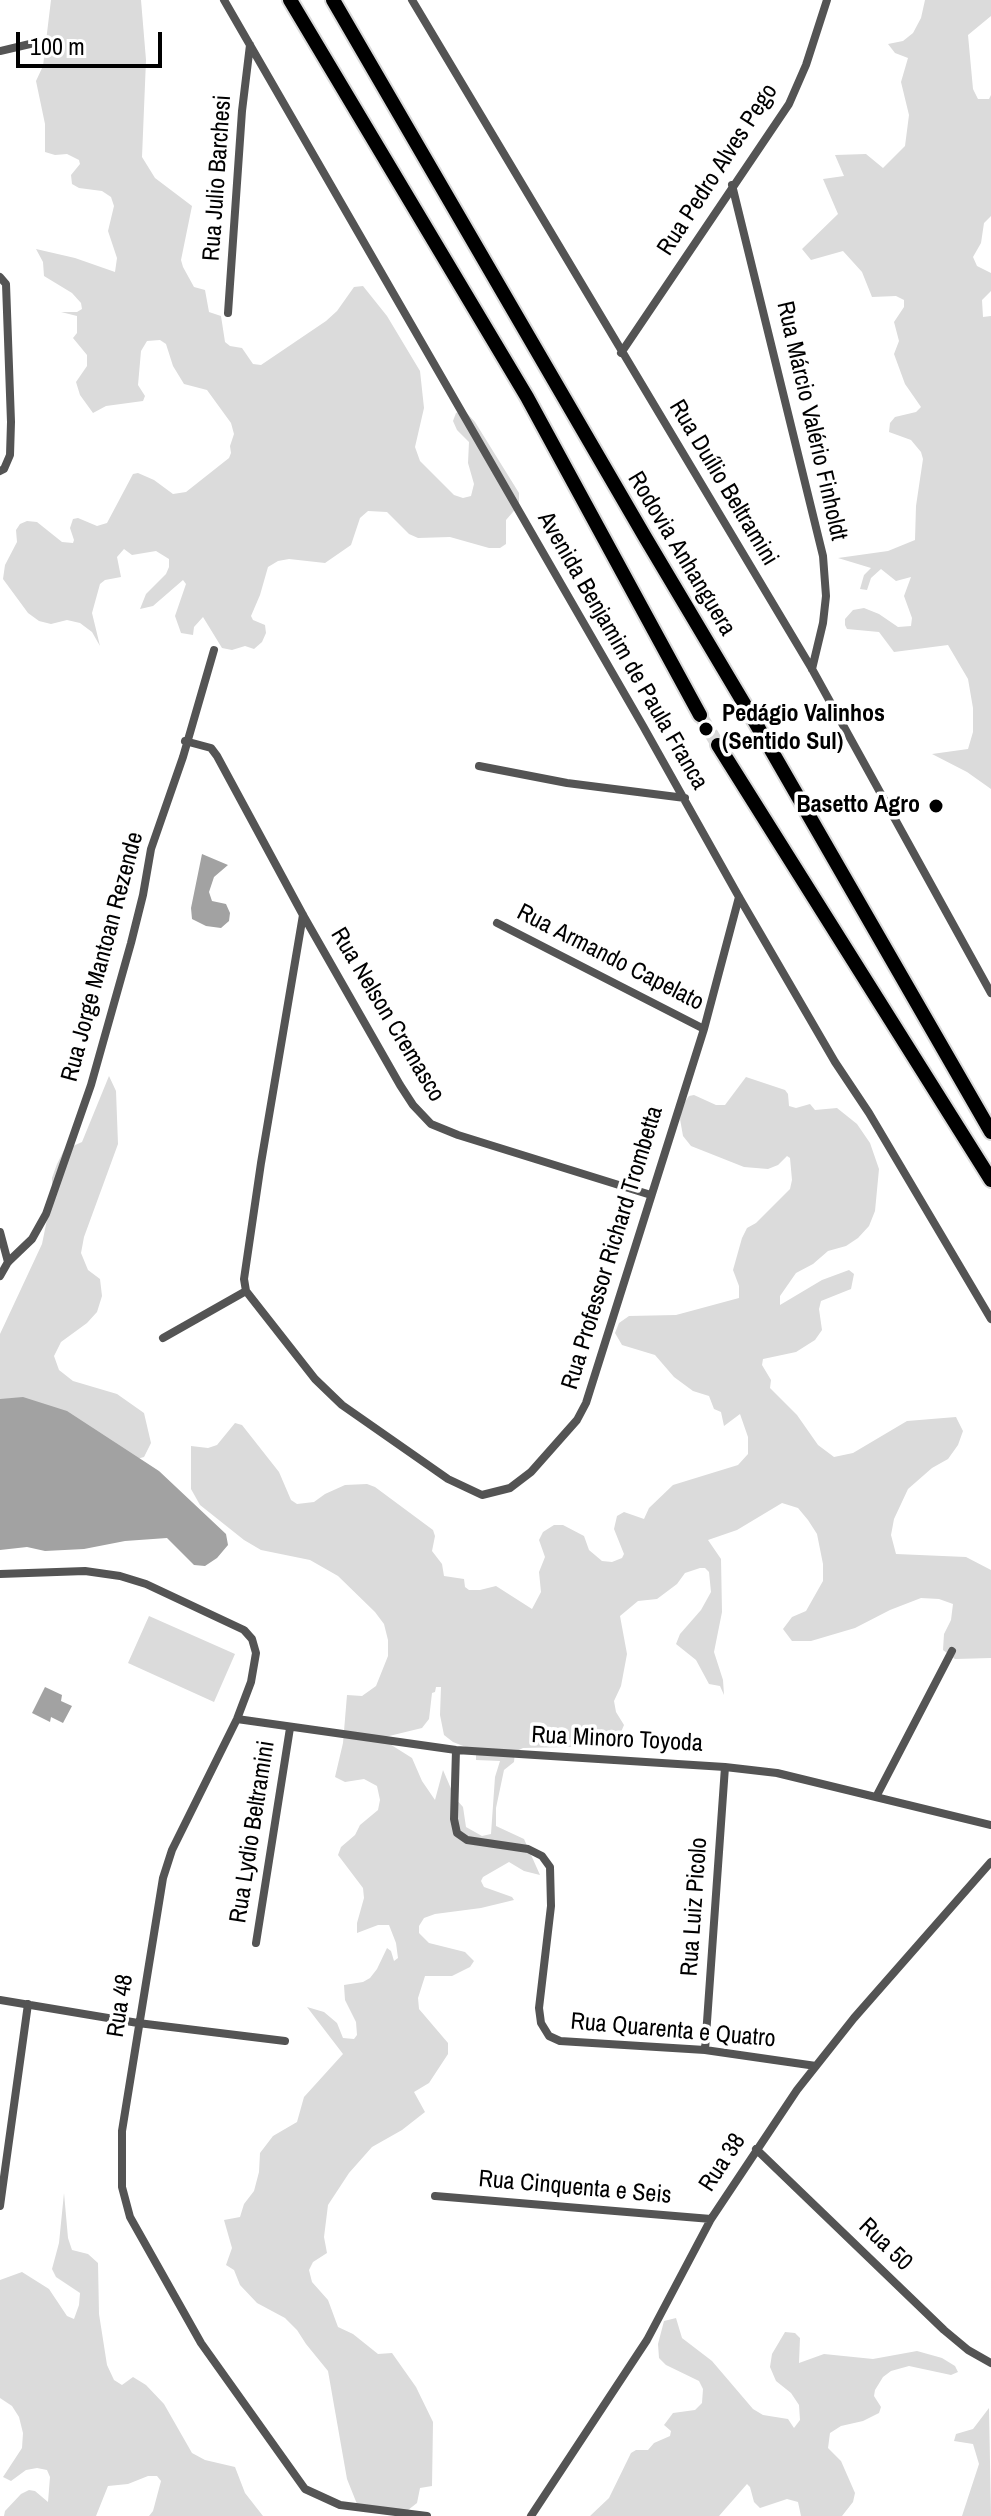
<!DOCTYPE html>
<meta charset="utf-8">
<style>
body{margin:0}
#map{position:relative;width:991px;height:2516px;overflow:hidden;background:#fff;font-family:"Archivo Narrow",sans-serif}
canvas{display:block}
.scale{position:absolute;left:16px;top:32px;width:146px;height:36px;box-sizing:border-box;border:4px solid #000;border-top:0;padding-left:10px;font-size:24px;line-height:28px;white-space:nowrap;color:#000;-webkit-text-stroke:6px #fff;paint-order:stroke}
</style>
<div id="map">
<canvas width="991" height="2516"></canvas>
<div class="scale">100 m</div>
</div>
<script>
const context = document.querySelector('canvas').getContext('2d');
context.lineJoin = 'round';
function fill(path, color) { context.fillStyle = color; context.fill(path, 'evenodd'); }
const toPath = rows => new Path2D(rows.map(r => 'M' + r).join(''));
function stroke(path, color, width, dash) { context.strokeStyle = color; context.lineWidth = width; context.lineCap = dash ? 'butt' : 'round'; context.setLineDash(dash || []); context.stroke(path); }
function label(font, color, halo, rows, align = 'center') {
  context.font = font + ' "Archivo Narrow",sans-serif'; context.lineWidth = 7; context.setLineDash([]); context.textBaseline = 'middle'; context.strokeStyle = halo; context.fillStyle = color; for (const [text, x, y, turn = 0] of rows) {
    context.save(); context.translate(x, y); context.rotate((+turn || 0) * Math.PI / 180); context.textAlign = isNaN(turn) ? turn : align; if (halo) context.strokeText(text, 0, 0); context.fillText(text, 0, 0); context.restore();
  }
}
const green = toPath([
 [51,0,141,0,146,60,142,157,155,178,192,206,181,260,183,267,194,287,205,290,209,312,221,316,225,342,230,346,242,348,253,364,261,365,326,321,337,311,354,287,363,286,387,316,420,371,424,408,415,447,420,461,454,495,463,498,471,496,474,484,468,463,469,442,457,430,453,421,456,413,464,410,475,422,519,493,519,505,506,520,506,544,500,548,489,548,450,537,418,538,409,534,387,512,368,511,360,518,351,545,325,563,289,559,278,561,268,567,260,595,251,616,253,620,265,625,266,633,262,642,254,649,245,646,232,650,222,648,203,617,194,627,193,635,181,633,175,616,186,584,183,580,153,606,140,609,146,594,166,574,169,567,169,559,156,551,132,555,124,549,117,557,121,577,105,580,100,584,92,613,100,646,92,632,80,623,67,620,51,624,39,621,28,613,3,579,5,565,17,542,16,530,20,524,27,521,37,522,62,542,73,543,74,540,70,528,73,519,78,518,97,526,107,523,133,474,138,473,154,480,173,494,186,492,229,458,231,453,230,446,234,434,231,423,207,390,184,384,173,366,166,344,160,340,147,341,141,351,138,385,145,396,143,401,106,406,93,413,80,395,76,382,87,366,87,355,73,338,77,333,77,316,61,312,77,312,82,309,81,303,72,293,44,276,43,262,36,249,75,258,115,272,117,258,108,231,114,206,111,197,102,191,79,188,72,184,71,175,80,164,79,160,67,154,55,155,45,152,45,124,36,81,43,66],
 [925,0,991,0,991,16,968,35,973,89,978,99,989,99,991,95,991,216,984,223,981,243,973,257,977,266,991,273,991,291,982,300,983,317,991,316,991,789,967,772,932,754,968,749,973,732,973,708,968,679,948,645,894,652,879,632,847,629,845,625,845,619,853,610,864,608,879,614,898,627,911,626,912,618,904,596,911,577,896,581,881,569,871,578,867,590,860,589,864,575,871,568,838,558,888,551,915,540,916,506,923,459,921,452,911,440,889,432,890,423,895,417,916,412,921,407,905,384,894,354,899,341,894,322,904,307,904,300,896,296,872,297,862,272,843,251,811,260,802,249,838,214,823,179,844,176,835,155,866,154,883,168,905,146,909,115,901,82,908,58,895,53,888,44,903,41,913,33,921,18],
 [109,1076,116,1091,118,1144,84,1237,81,1253,88,1270,100,1279,102,1296,97,1312,87,1323,61,1342,54,1356,59,1370,73,1381,117,1394,144,1413,151,1443,144,1457,130,1461,0,1411,0,1334,42,1244,52,1195,52,1178,57,1164,64,1150,82,1142],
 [746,1077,785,1090,788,1094,789,1106,796,1108,810,1104,815,1110,837,1108,857,1124,870,1143,879,1169,875,1211,869,1226,858,1238,846,1246,828,1251,813,1264,796,1273,780,1296,780,1305,822,1280,849,1270,854,1274,851,1289,821,1301,819,1309,822,1330,815,1340,796,1352,763,1359,762,1365,771,1380,770,1388,797,1415,818,1445,834,1457,853,1453,907,1421,956,1417,963,1431,958,1445,948,1459,932,1468,908,1489,894,1519,891,1535,896,1554,966,1557,991,1570,991,1658,955,1659,943,1650,944,1634,951,1620,953,1604,939,1599,921,1598,890,1610,855,1628,811,1641,792,1641,783,1629,792,1617,806,1611,823,1581,823,1564,817,1534,808,1520,798,1508,782,1503,737,1530,708,1540,721,1559,722,1612,714,1652,723,1680,724,1695,720,1686,709,1684,696,1660,676,1644,680,1634,701,1610,711,1592,709,1572,705,1568,700,1568,685,1573,677,1584,657,1599,638,1601,620,1616,627,1654,621,1686,614,1701,616,1712,624,1725,618,1739,605,1742,590,1741,570,1747,523,1748,515,1752,514,1762,504,1770,496,1808,496,1826,524,1839,540,1875,524,1871,509,1862,483,1877,481,1881,484,1887,512,1897,514,1900,481,1908,435,1914,424,1918,419,1926,419,1933,429,1943,465,1952,474,1961,470,1967,452,1976,425,1976,418,1998,419,2009,448,2043,448,2054,429,2083,414,2092,425,2112,402,2130,372,2147,349,2173,328,2205,324,2237,327,2253,313,2262,309,2270,312,2282,328,2300,338,2327,353,2334,378,2354,392,2353,416,2387,433,2422,432,2486,420,2488,417,2503,408,2510,359,2509,347,2479,328,2371,306,2344,297,2330,285,2318,257,2303,240,2285,234,2270,226,2265,232,2248,224,2220,240,2217,244,2204,254,2191,259,2172,260,2153,273,2136,297,2122,304,2097,343,2054,307,2007,324,2012,337,2023,343,2038,354,2039,357,2035,356,2022,345,2000,344,1985,363,1982,370,1978,377,1969,387,1948,391,1951,394,1961,398,1958,396,1943,389,1925,378,1925,357,1933,357,1923,364,1898,363,1888,338,1855,341,1847,355,1835,360,1825,378,1810,380,1800,377,1786,364,1779,345,1782,335,1777,343,1743,347,1695,362,1696,376,1686,388,1656,388,1640,384,1624,375,1612,338,1576,310,1560,261,1550,244,1540,200,1505,191,1489,191,1446,208,1448,217,1445,235,1423,242,1425,279,1472,291,1500,297,1504,314,1502,325,1494,345,1485,367,1484,375,1487,433,1530,435,1536,432,1551,442,1564,444,1576,464,1579,465,1587,469,1590,480,1590,496,1586,532,1609,541,1592,539,1572,545,1557,539,1540,543,1532,554,1525,563,1525,584,1536,589,1550,602,1561,612,1562,622,1558,624,1554,614,1529,617,1516,624,1512,644,1519,649,1508,673,1485,738,1465,748,1454,748,1437,740,1414,724,1426,721,1412,714,1409,709,1396,693,1391,674,1377,655,1355,622,1345,615,1333,619,1323,629,1316,676,1315,739,1298,739,1286,733,1270,742,1238,747,1228,756,1223,790,1189,792,1180,790,1158,787,1156,778,1165,768,1169,744,1167,691,1146,683,1136,680,1119,683,1104,689,1096,694,1095,716,1105,725,1105],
 [436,1687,441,1687,440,1715,444,1735,453,1742,476,1751,476,1760,500,1761,495,1777,491,1834,482,1836,466,1827,463,1807,455,1798,443,1770,435,1800,422,1781,412,1758,385,1741,385,1737,422,1728,429,1719,432,1693,435,1692],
 [149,1616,235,1654,214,1702,128,1663],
 [64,2193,68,2238,72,2250,88,2254,98,2263,99,2314,107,2365,114,2380,122,2385,133,2377,146,2385,164,2404,192,2453,205,2460,235,2467,245,2493,263,2516,149,2516,153,2511,161,2481,157,2476,148,2476,128,2484,108,2486,96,2516,4,2516,5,2511,21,2494,29,2490,35,2491,48,2502,50,2477,47,2470,37,2468,26,2470,11,2481,3,2477,22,2448,23,2433,19,2417,12,2406,0,2398,0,2280,22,2272,49,2289,67,2316,74,2319,79,2305,80,2293,56,2277,52,2269,59,2243],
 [676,2318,682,2338,712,2361,753,2409,763,2415,788,2419,794,2428,800,2420,799,2405,791,2393,776,2381,770,2367,772,2354,785,2332,795,2333,800,2338,799,2363,824,2354,873,2359,917,2351,942,2358,955,2366,958,2372,951,2375,909,2366,891,2371,883,2377,875,2390,874,2396,881,2407,879,2413,863,2421,841,2426,830,2433,828,2448,841,2461,855,2493,853,2502,842,2516,801,2516,798,2502,787,2499,760,2508,754,2502,750,2487,747,2484,719,2516,590,2516,609,2498,631,2453,636,2450,648,2450,654,2443,670,2436,671,2431,664,2425,673,2413,695,2410,702,2403,703,2389,699,2381,666,2365,659,2358,658,2344,664,2321],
 [989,2408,991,2516,962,2516,979,2464,973,2444,954,2441,956,2434,973,2429]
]);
const water = toPath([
 [202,854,228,865,214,877,209,892,212,901,226,904,230,913,229,921,221,928,206,926,192,919,191,908],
 [23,1397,67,1411,159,1471,226,1534,228,1545,217,1558,205,1566,194,1565,167,1538,125,1541,84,1549,45,1551,27,1547,0,1550,0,1399],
 [45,1687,62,1695,61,1701,72,1706,63,1723,51,1717,50,1722,32,1713]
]);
const highwayTunnel = toPath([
 [700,715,718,745]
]);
const street = toPath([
 [224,0,643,726,739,897,835,1062,869,1113,991,1319],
 [412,0,812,669,991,993],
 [0,51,30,44],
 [732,185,823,556,826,596,823,623,812,669],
 [0,277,6,284,11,422,10,455,4,469,0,471],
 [228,313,242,111,250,45],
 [621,353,789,104,806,65,827,0],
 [185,741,211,748,217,756,303,915,400,1085,413,1105,431,1124,458,1135,651,1195],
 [479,766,567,783,685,798],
 [303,915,261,1163,244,1279,246,1291,315,1379,342,1405,448,1479,482,1495,510,1488,531,1472,577,1420,586,1403,704,1029,739,897],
 [497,923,704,1029],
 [0,1232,8,1262],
 [0,1276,8,1262,32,1239,46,1214,91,1085,131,943,143,895,151,849,183,757,214,650],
 [163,1338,246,1291],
 [0,1574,85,1571,120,1576,146,1584,244,1630,252,1639,256,1653,251,1682,237,1719,172,1850,163,1878,122,2131,122,2187,130,2217,201,2343,305,2489,340,2505,427,2516],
 [237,1719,456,1750,725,1767,777,1773,991,1825],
 [456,1750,454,1819,457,1833,467,1840,528,1849,542,1856,550,1867,551,1906,539,2008,541,2023,549,2036,560,2041,705,2050,816,2066],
 [876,1797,952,1651],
 [256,1943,290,1728],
 [0,2000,138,2023,285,2041],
 [705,2050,725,1767],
 [756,2149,944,2330,968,2350,991,2363],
 [435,2196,711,2219],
 [0,2206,28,2004],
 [531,2516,647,2340,711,2219,797,2090,854,2018,991,1862]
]);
const highway = toPath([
 [290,0,527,397,700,715],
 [333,0,645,537,755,722,991,1132],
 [718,745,991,1180]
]);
const markers = [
 [706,729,8,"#000"],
 [936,806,8,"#000"]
];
const streetNames = [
 ["Rua Pedro Alves Pego",718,170,-57],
 ["Rua Julio Barchesi",218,178,-86],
 ["Rua Márcio Valério Finholdt",811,421,77],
 ["Rua Duílio Beltramini",723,483,59],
 ["Rodovia Anhanguera",681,554,59],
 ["Avenida Benjamim de Paula Franca",622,651,60],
 ["Rua Jorge Mantoan Rezende",103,957,-75],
 ["Rua Armando Capelato",610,958,27],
 ["Rua Nelson Cremasco",387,1015,59],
 ["Rua Professor Richard Trombetta",613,1248,-73],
 ["Rua Minoro Toyoda",617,1740,3],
 ["Rua Lydio Beltramini",253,1832,-81],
 ["Rua Luiz Picolo",695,1907,-86],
 ["Rua 48",121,2006,-81],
 ["Rua Quarenta e Quatro",673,2031,5],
 ["Rua 38",723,2163,-57],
 ["Rua Cinquenta e Seis",575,2188,5],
 ["Rua 50",885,2245,44]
];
const poiNames = [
 ["Pedágio Valinhos",722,715],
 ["(Sentido Sul)",722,743],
 ["Basetto Agro",920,806,"right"]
];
fill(green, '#dbdbdb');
fill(water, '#a2a2a2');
stroke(highwayTunnel, '#d9d9d9', 14, [14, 7]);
stroke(highway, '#dbdbdb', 18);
stroke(street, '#545454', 8);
stroke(highway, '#000', 14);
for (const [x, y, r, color] of markers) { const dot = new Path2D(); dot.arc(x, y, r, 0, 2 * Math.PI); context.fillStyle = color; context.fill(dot); stroke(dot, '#fff', 3); }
label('24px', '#000', '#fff', streetNames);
label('bold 24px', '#000', '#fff', poiNames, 'left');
</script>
